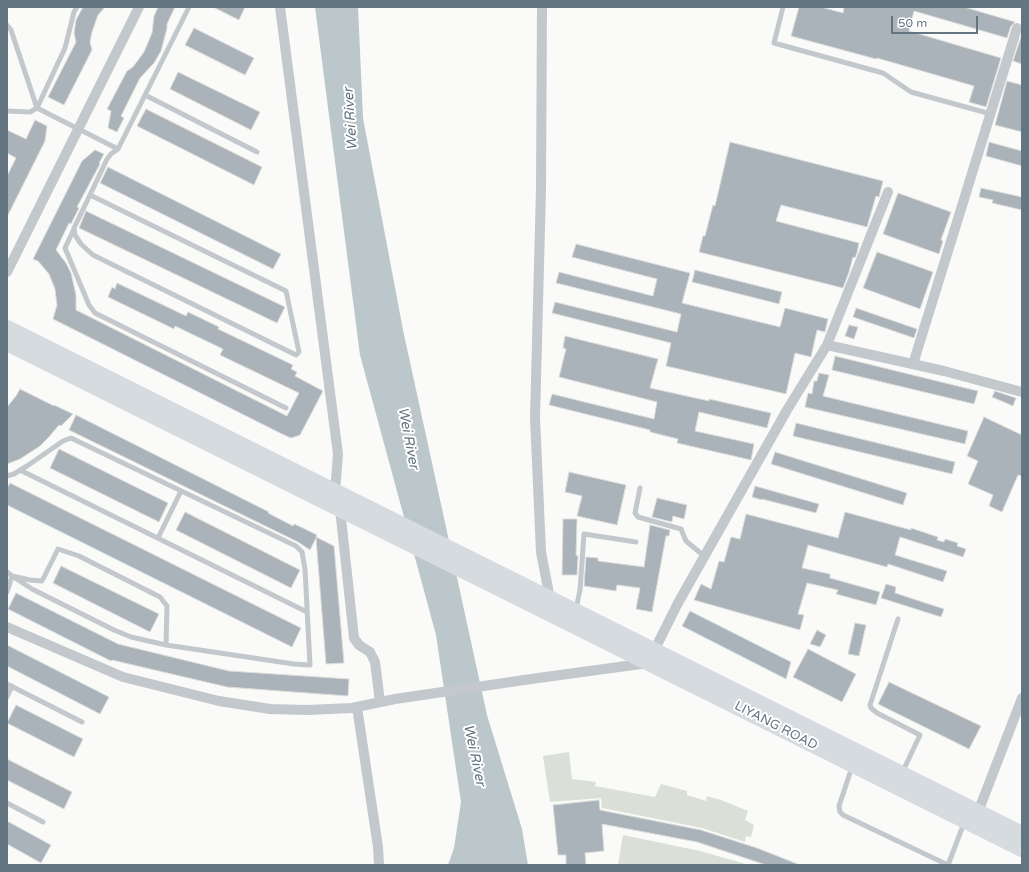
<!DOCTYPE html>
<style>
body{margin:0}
#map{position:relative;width:1029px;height:872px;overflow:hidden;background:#fafaf8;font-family:"Varela Round",sans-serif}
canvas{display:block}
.frame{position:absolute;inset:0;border:8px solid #657683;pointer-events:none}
.scale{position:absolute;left:891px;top:16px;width:87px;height:18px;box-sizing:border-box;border:2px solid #657683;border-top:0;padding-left:5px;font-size:12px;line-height:14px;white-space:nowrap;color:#657683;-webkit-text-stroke:3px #fff;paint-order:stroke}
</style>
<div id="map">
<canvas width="1029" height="872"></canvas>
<div class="frame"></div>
<div class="scale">50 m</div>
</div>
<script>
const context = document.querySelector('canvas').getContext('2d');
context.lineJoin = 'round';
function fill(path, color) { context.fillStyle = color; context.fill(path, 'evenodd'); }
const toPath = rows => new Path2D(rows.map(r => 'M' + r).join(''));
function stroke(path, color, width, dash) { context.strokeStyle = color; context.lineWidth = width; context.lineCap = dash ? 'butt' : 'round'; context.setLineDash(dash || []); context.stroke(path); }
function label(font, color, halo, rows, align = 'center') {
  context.font = font + ' "Varela Round",sans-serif'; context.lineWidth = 4; context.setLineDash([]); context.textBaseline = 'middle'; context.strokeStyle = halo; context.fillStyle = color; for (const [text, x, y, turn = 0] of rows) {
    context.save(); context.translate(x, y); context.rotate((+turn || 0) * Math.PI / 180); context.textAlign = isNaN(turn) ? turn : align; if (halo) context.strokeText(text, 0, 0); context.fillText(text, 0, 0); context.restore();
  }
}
const green = toPath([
 [569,752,572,779,596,782,595,786,655,797,661,784,687,791,687,795,706,801,707,796,721,800,748,811,745,820,754,825,751,837,746,836,745,842,702,828,602,808,601,798,550,802,543,756],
 [623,835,700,851,749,865,618,865]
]);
const water = toPath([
 [315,7,358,7,363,118,403,330,487,715,522,829,528,865,448,865,454,848,461,802,436,635,360,355]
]);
const building = toPath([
 [83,7,105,7,98,15,92,32,90,42,92,50,64,105,48,97,76,42,74,33,76,20,83,7],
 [158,7,175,7,167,24,167,28,161,51,154,63,140,78,121,116,124,118,117,132,108,128,111,111,107,109,127,71,133,67,144,52,152,33,154,16,158,7],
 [213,7,245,7,239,20,213,7],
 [799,7,821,7,843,13,844,7,964,7,1015,22,1011,26,1007,38,914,11,909,31,1001,58,986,107,969,102,974,86,877,58,876,59,791,36,799,7],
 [194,28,254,58,245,75,185,45,194,28],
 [1022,34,1022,64,1013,61,1022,34],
 [178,72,260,112,251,130,170,89,178,72],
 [1007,81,1022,85,1022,132,995,125,1007,81],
 [146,109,262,167,254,185,137,126,146,109],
 [35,120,47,126,45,141,7,217,7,176,16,158,7,153,7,130,26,139,35,120],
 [730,142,883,181,879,197,876,196,867,227,781,205,776,221,859,243,857,253,855,258,853,257,849,272,843,288,699,252,703,236,705,236,713,205,715,206,730,142],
 [989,142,1022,151,1022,166,986,156,989,142],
 [95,150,104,154,99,163,100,164,77,207,79,208,71,224,69,223,56,250,66,263,71,273,76,295,76,310,287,416,299,393,220,355,223,349,175,326,174,329,108,297,112,287,115,289,117,283,186,316,188,312,219,327,218,329,293,365,291,369,297,372,295,376,323,391,300,435,291,438,282,434,53,319,57,305,55,289,49,274,38,261,33,259,82,161,95,150],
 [108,167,281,254,273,269,100,183,108,167],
 [981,188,1022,197,1022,210,992,203,993,200,979,197,981,188],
 [898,193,951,212,941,240,943,241,939,254,883,234,898,193],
 [86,211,285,307,277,323,79,228,86,211],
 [576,244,690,273,682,303,780,327,785,308,828,319,825,332,817,330,811,357,795,353,786,394,666,366,671,343,552,313,555,302,677,332,681,314,556,283,559,272,653,296,657,279,572,257,576,244],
 [877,252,933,272,920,309,863,288,877,252],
 [695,270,782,292,779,304,692,282,695,270],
 [856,308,917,329,914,338,853,317,856,308],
 [849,325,858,327,854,339,845,336,849,325],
 [565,336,658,359,650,388,709,401,709,399,771,413,767,428,699,412,695,431,754,444,751,460,677,443,678,439,650,432,650,430,549,405,552,394,654,419,657,402,559,377,566,349,563,348,565,336],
 [835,356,978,391,974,404,832,370,835,356],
 [819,373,829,375,823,396,968,431,965,444,805,407,808,393,812,394,814,381,817,381,819,373],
 [20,389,54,406,54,405,73,414,61,426,59,425,48,438,40,446,20,459,7,464,7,407,16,396,20,389],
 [995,391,1016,398,1013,406,992,397,995,391],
 [76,415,269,512,268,513,293,526,294,524,303,528,317,535,316,537,334,546,344,663,326,664,316,538,310,550,298,542,69,430,76,415],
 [984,417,1022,435,1022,476,1018,475,1002,512,989,506,993,495,968,484,978,461,967,456,984,417],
 [796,423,955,462,952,474,793,436,796,423],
 [59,449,168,503,159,522,50,468,59,449],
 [775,452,907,493,903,505,771,464,775,452],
 [569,472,626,485,617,525,577,516,582,496,565,492,569,472],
 [10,483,301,628,292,647,7,505,7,488,10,483],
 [755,486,819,504,816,513,762,499,762,500,752,497,755,486],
 [657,498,687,505,684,519,673,516,672,522,652,517,657,498],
 [185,512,300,570,291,588,176,530,185,512],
 [845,512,911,530,911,528,938,537,937,540,944,542,945,539,958,543,957,546,966,549,963,557,900,537,895,555,947,571,943,582,888,564,887,567,808,545,802,568,830,574,830,578,880,592,876,605,836,594,838,590,807,583,798,614,804,615,800,630,694,600,701,584,711,589,719,561,724,562,731,537,740,539,746,514,838,538,845,512],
 [563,519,577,519,576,555,578,556,577,575,562,575,563,519],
 [650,525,670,530,669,536,666,536,652,612,636,609,640,588,617,585,616,591,584,586,586,557,598,558,598,561,644,567,650,525],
 [61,566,159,614,150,632,53,583,61,566],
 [886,584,896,587,895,593,944,609,941,617,881,598,886,584],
 [16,593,118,644,229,671,349,679,348,696,227,687,112,660,111,661,8,609,16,593],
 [690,611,791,662,786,679,682,626,690,611],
 [855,623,866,625,859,656,848,654,855,623],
 [817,630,826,635,820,647,810,644,817,630],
 [7,645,109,697,100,714,7,666,7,645],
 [808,649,856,674,842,702,793,677,808,649],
 [889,682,981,726,969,749,878,704,889,682],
 [16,705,83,739,74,757,7,723,16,705],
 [7,759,72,792,64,809,7,780,7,759],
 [599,800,600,810,701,830,757,848,800,865,766,865,697,842,602,824,604,851,585,853,586,865,566,865,566,855,558,855,553,805,599,800],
 [7,821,51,845,41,863,7,844,7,821]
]);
const service = toPath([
 [783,7,774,43,883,73,911,92,991,114],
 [7,25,11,30,37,108,118,149],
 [145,95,257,152],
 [7,111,30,112,37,108,65,48,74,12,77,7],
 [90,195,286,291,299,352,296,355,93,255,81,244,75,235,74,228,90,195,107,159,111,154,118,149,189,7],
 [74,229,65,248,89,305,95,313,286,408],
 [20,470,307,612],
 [7,476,14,474,27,466,63,441,71,438,296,546,302,552,305,569,310,665,294,664,166,645,131,637,114,630,32,589,12,576,7,592],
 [640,488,635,513,638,517,681,529,686,541,704,556],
 [158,538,181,491],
 [7,572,12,576,30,580,42,581,58,549,79,556,160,597,167,606,166,645],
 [576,609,580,590,584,534,636,542],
 [898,619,870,705,871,708,877,713,920,735,902,773],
 [7,684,82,722],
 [7,697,12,686],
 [852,767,839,806,840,812,843,815,948,865],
 [7,803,43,822],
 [948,865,964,823]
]);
const minor = toPath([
 [280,7,338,454,335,492],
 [542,7,541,189,535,418,541,552,550,599],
 [7,272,139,7],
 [827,345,944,371,1022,392],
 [913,364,1017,28],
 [340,509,354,638,359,645,370,652,375,662,380,702],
 [7,627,123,677,219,701,270,709,307,710,352,708,395,699,531,679,648,663],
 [654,651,678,603,787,410,827,345,888,192],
 [357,707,378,847,379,865],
 [978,812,1022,698]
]);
const primary = toPath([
 [7,328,1022,834],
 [7,343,1022,849]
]);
const streetNames = [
 ["LIYANG ROAD",776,726,27]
];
const waterNames = [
 ["Wei River",351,119,-94],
 ["Wei River",408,438,79],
 ["Wei River",474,755,78]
];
fill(green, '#dadfd7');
fill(water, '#bbc7cb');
fill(building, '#aab3b9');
stroke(building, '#dcdcda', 1);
stroke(service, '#c3c8cc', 5);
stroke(minor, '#c3c8cc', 10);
stroke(primary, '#d6dbdf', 16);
label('13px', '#657683', '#fff', streetNames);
label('italic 14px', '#60757c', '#fff', waterNames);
</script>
